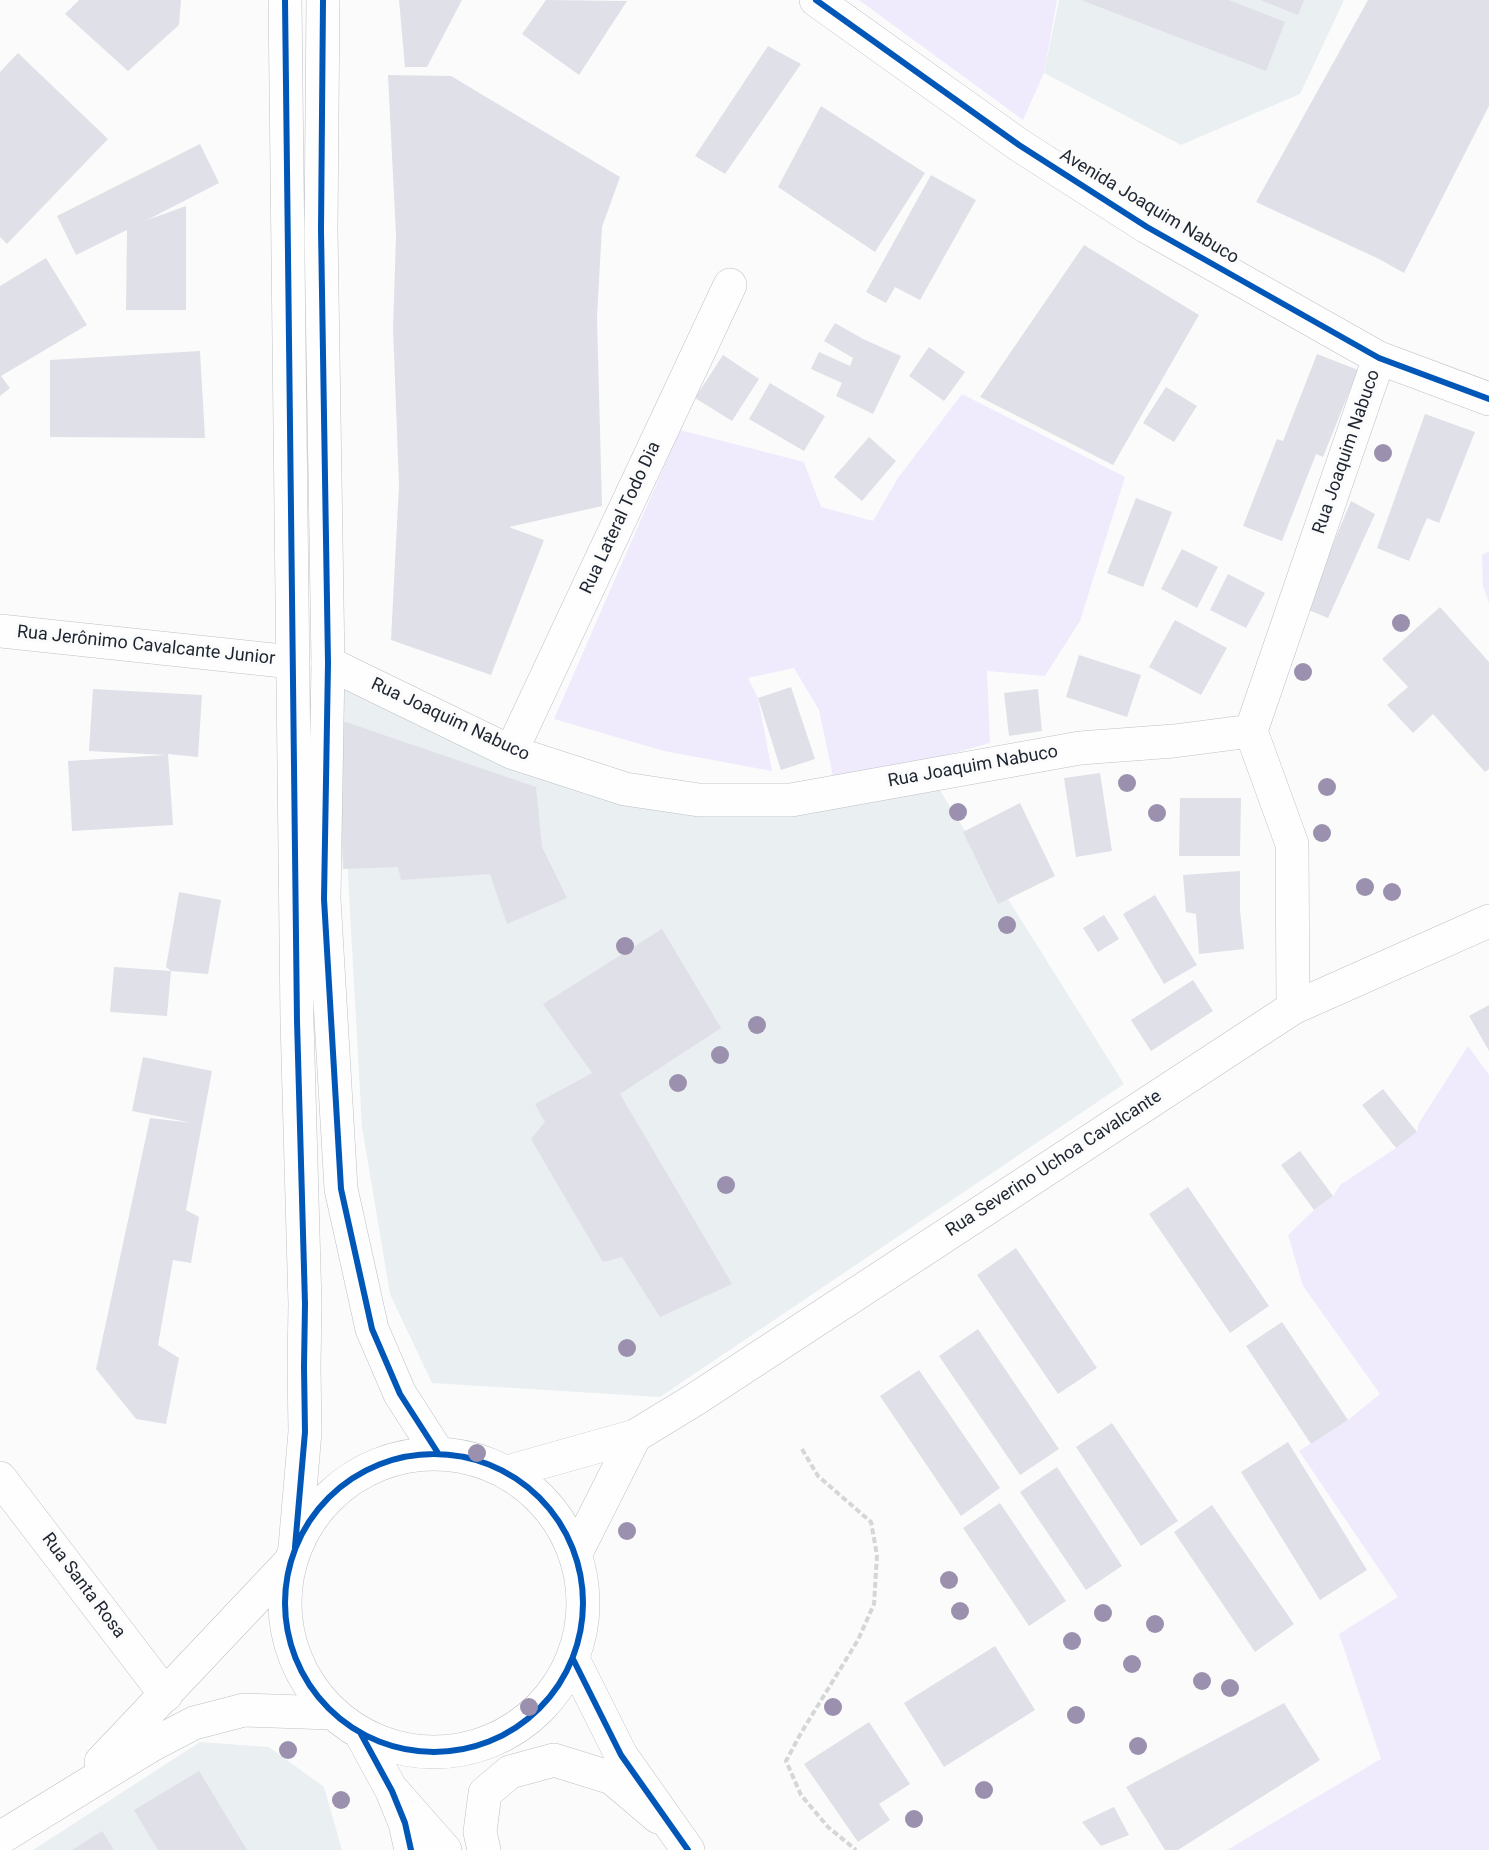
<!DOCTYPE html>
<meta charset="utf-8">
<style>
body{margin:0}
canvas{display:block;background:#fbfbfb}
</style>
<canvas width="1489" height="1850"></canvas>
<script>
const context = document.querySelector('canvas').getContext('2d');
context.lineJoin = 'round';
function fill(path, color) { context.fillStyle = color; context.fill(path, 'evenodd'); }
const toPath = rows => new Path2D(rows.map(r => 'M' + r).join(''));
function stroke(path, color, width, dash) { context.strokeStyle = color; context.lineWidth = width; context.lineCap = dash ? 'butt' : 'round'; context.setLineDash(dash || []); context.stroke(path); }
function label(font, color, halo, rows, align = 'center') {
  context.font = font + ' Roboto,sans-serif'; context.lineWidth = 6; context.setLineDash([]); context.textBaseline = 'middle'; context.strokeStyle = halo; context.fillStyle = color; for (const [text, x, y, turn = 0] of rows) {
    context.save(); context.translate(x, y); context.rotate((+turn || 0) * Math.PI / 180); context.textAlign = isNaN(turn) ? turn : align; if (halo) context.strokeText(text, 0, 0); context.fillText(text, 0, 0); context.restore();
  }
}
const built = toPath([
 [1059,0,1344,0,1300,94,1181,145,1044,73],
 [337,679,585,794,681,811,939,789,1124,1084,660,1397,432,1383,390,1294,362,1127],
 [200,1742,269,1747,324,1787,342,1850,33,1850]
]);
const green = toPath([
 [859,0,1057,0,1044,73,1023,120],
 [962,394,1125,477,1080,621,1045,676,987,671,990,743,835,786,819,710,794,668,748,678,758,698,772,771,664,751,554,719,680,430,804,462,821,507,873,521,898,478],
 [1489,551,1489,603,1483,586,1482,555],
 [1468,1046,1489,1075,1489,1850,1227,1850,1381,1759,1339,1634,1398,1597,1299,1451,1348,1420,1380,1394,1303,1286,1288,1235,1314,1210,1333,1196,1340,1185,1396,1148,1417,1132,1419,1123]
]);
const building = toPath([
 [79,0,181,0,179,25,128,71,65,14],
 [399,0,462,0,427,67,405,67],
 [546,0,627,1,579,75,522,34],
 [1081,0,1229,0,1285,22,1266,71],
 [1260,0,1304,0,1298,15],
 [1368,0,1489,0,1489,106,1404,273,1379,259,1256,202],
 [768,46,801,64,725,174,695,156],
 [18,53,108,139,7,244,0,237,0,72],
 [388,75,451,76,620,177,602,227,597,317,602,506,509,527,544,540,491,675,391,640,399,485,393,328,396,236],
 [821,106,925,173,875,252,778,187],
 [200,144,219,183,147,220,186,206,186,310,126,310,127,230,76,255,57,216],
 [931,175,976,200,920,300,895,287,886,303,866,292],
 [1084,245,1199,315,1113,465,980,397],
 [46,258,87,325,1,376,10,388,0,396,0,286],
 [835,323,863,339,901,356,873,414,836,396,842,383,811,369,819,352,850,366,853,358,824,341],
 [929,347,965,372,944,401,909,376],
 [200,351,205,438,50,437,50,360],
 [1317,354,1358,370,1323,457,1316,454,1282,541,1243,526,1277,439,1283,441],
 [723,355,759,379,732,421,695,398],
 [770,383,825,416,804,451,749,419],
 [1166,387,1197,406,1174,442,1143,423],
 [1425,414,1475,432,1439,523,1427,518,1409,561,1377,548],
 [869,437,896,461,862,501,834,477],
 [1136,498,1172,512,1143,587,1107,573],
 [1351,501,1375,514,1328,618,1306,609],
 [1182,549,1218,567,1197,608,1161,589],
 [1228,574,1265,593,1246,628,1210,610],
 [1440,607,1489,662,1489,769,1485,772,1433,714,1413,733,1387,705,1408,687,1382,659],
 [1175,620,1227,648,1201,695,1149,667],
 [1079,655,1141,675,1127,717,1066,697],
 [791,687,815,759,781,770,758,698],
 [93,689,202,695,198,757,168,754,173,825,72,831,68,761,166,755,89,751],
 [1038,689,1042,731,1009,736,1004,693],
 [337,719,536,787,542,847,567,898,507,924,490,874,401,880,398,867,343,869],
 [1100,773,1112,851,1076,857,1064,778],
 [1180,798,1241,798,1240,856,1179,856],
 [1020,803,1055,876,998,904,963,832],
 [1240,871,1240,910,1244,949,1199,954,1196,914,1186,912,1183,875],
 [179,892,221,900,208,974,171,971,166,967],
 [1155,895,1197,965,1164,984,1123,914],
 [1104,915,1119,939,1098,952,1083,928],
 [662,929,721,1028,620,1094,732,1284,660,1317,622,1257,603,1262,531,1139,545,1122,535,1104,592,1073,543,1004],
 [114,967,171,971,167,1016,110,1012],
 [1193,980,1213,1011,1151,1051,1131,1020],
 [1489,1005,1489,1051,1469,1016],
 [143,1057,212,1071,186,1210,199,1217,191,1263,173,1260,158,1345,179,1358,166,1424,136,1419,96,1369,150,1118,192,1123,132,1111],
 [1383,1089,1417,1132,1396,1148,1362,1105],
 [1300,1151,1333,1196,1314,1210,1281,1165],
 [1188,1187,1269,1306,1230,1333,1149,1214],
 [1016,1248,1097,1368,1058,1394,977,1275],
 [1282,1322,1348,1420,1311,1444,1246,1346],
 [978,1329,1059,1449,1020,1475,939,1356],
 [919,1370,1000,1488,961,1516,880,1396],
 [1112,1423,1178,1521,1141,1546,1076,1447],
 [1288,1442,1367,1570,1320,1600,1241,1472],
 [1057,1467,1122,1566,1086,1590,1020,1492],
 [1000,1503,1066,1601,1029,1626,963,1528],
 [1212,1505,1294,1624,1255,1652,1174,1532],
 [995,1646,1035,1710,944,1767,904,1703],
 [1284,1703,1320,1760,1178,1850,1165,1850,1126,1787],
 [869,1722,910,1784,879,1804,890,1820,858,1842,804,1764],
 [199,1771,247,1850,158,1850,134,1810],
 [1114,1807,1129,1835,1101,1846,1082,1822],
 [102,1831,114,1850,72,1850]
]);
const path = toPath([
 [802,1449,818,1476,871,1522,877,1555,874,1604,858,1640,801,1733,786,1761,801,1795,828,1827,856,1850]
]);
const minor = toPath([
 [0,631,292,662],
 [328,663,511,752,625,789,699,800,791,800,1080,748,1174,741,1251,731],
 [1251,731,1379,358],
 [1251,731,1292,844,1293,1008],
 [511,752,730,285],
 [0,1478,166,1695],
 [101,1762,289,1563],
 [394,1792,445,1850],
 [0,1838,150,1746,194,1723,244,1710,331,1713],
 [484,1850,480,1832,485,1793,510,1772,554,1760,612,1778,658,1817]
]);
const major = toPath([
 [285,0,297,1021,305,1304,304,1367,305,1432,295,1547],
 [323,0,321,230,328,663,324,899,341,1189,372,1329,400,1394,438,1453],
 [816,0,1019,145,1147,227,1379,358,1489,399],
 '285 1603a149 149 0 1 1 298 0a149 149 0 1 1-298 0Z',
 [507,1472,635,1436,694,1400,1293,1008,1489,921],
 [576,1553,635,1436],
 [573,1659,621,1755,688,1850],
 [361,1734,392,1791,405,1823,411,1850]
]);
const cycleway = toPath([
 [285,0,297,1021,305,1304,304,1367,305,1432,295,1547],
 [323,0,321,230,328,663,324,899,341,1189,372,1329,400,1394,438,1453],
 [816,0,1019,145,1147,227,1379,358,1489,399],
 '285 1603a149 149 0 1 1 298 0a149 149 0 1 1-298 0Z',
 [573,1659,621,1755,688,1850],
 [361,1734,392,1791,405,1823,411,1850]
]);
const trees = [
 [1383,453],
 [1401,623],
 [1303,672],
 [1127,783],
 [1327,787],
 [958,812],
 [1157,813],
 [1322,833],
 [1365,887],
 [1392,892],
 [1007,925],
 [625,946],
 [757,1025],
 [720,1055],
 [678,1083],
 [726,1185],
 [627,1348],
 [477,1453],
 [627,1531],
 [949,1580],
 [960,1611],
 [1103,1613],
 [1155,1624],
 [1072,1641],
 [1132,1664],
 [1202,1681],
 [1230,1688],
 [529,1707],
 [833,1707],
 [1076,1715],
 [1138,1746],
 [288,1750],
 [984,1790],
 [341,1800],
 [914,1819]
];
const streetNames = [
 ["Avenida Joaquim Nabuco",1149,207,31],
 ["Rua Joaquim Nabuco",1347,452,-71],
 ["Rua Lateral Todo Dia",621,518,-65],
 ["Rua Jerônimo Cavalcante Junior",146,646,6],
 ["Rua Joaquim Nabuco",450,720,25],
 ["Rua Joaquim Nabuco",973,767,-10],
 ["Rua Severino Uchoa Cavalcante",1054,1164,-33],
 ["Rua Santa Rosa",83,1586,53]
];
fill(built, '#eaeff2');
fill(green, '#efebfc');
fill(building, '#e0e1e8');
stroke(minor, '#bdc1c6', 34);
stroke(major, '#bdc1c6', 34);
stroke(path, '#d5d6d6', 4, [6, 3]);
stroke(minor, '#fefefe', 33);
stroke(major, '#fefefe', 33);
stroke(cycleway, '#0057b8', 6);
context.fillStyle = '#9b91af';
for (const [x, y] of trees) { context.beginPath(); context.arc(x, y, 9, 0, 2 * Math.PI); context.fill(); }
label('18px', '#1d2530', '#fbfbfb', streetNames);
</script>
